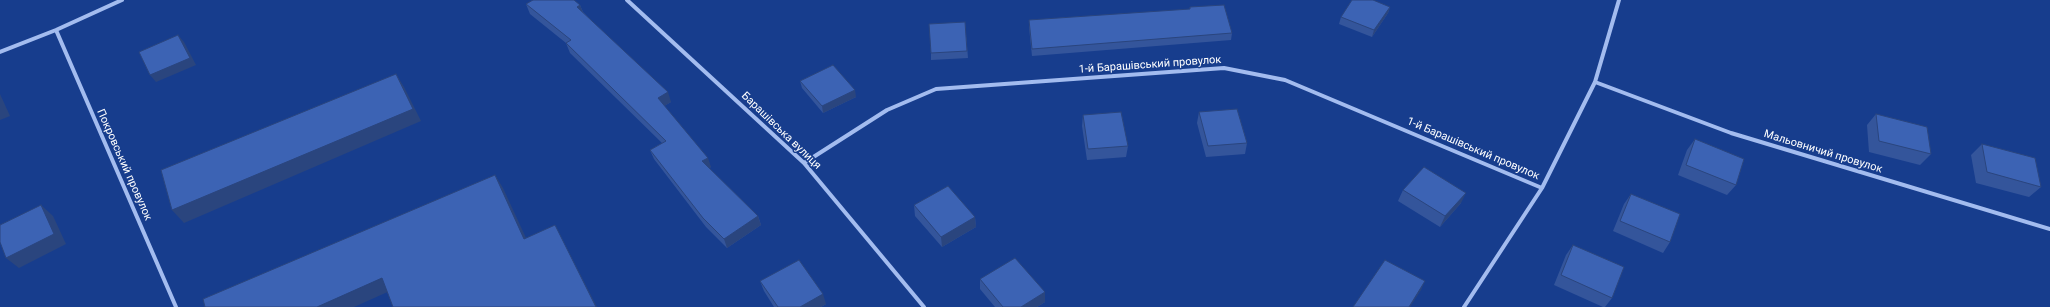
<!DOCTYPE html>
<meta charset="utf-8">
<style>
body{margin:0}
canvas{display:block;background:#173d8d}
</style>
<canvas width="2050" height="307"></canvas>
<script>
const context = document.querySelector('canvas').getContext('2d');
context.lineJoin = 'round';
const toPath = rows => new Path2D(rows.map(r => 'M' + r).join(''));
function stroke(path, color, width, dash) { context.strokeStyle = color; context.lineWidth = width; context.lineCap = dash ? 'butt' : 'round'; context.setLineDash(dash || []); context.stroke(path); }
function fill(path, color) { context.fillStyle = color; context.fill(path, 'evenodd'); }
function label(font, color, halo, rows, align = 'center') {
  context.font = font + ' Roboto,sans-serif'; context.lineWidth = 3; context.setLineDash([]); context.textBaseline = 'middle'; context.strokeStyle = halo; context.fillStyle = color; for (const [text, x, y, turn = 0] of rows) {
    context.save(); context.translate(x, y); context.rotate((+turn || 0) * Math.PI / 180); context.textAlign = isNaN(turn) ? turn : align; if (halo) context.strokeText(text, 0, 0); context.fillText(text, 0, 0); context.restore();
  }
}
const street = toPath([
 [627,0,804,163,924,307],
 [56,30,176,307],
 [0,52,56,30,122,0],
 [1595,82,1731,133,2050,229],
 [804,163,887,110,936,89,1224,68,1285,80,1542,188],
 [1464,307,1542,188,1595,82,1619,0]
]);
const wall = toPath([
 [526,4,580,5,583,12,671,102,664,106,711,167,709,168,758,216,761,225,727,248,706,227,654,159,650,150,662,143,570,53,566,43,530,14],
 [1190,7,1232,33,1231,40,1032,56,1029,27,1029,20,1189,10],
 [1390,7,1388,13,1372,37,1339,24,1341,17],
 [965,22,968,58,931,60,931,53],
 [800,81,856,97,823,113,802,88],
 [1199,112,1247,143,1245,154,1206,157,1197,123],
 [1876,114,1931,154,1920,165,1869,152,1867,125],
 [1083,115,1128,146,1126,157,1087,160,1082,126],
 [1695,139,1736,185,1727,195,1678,175,1687,150],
 [1982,144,2041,187,2029,197,1976,183,1971,155],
 [1403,190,1461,203,1440,227,1398,201],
 [1631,194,1670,242,1663,253,1613,231,1624,204],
 [914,205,975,217,976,227,942,247,915,216],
 [1573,245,1612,298,1605,307,1603,307,1554,285,1566,255],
 [980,279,1045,292,1045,302,1037,307,995,307,980,289],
 [760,281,826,304,821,307,774,307,764,291]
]);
const shadedWall = toPath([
 [580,5,584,15,577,7],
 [1390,7,1388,13,1372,37,1374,30],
 [178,35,184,42,196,65,156,82,150,75],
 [396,74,404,87,421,121,184,223,172,210],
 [855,90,856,97,823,113,822,106],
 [668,92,671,102,661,108,658,98],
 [0,94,10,116,0,120],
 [708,158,711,167,705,171,702,161],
 [495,175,503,188,532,251,524,239],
 [1466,193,1461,203,1440,227,1445,216],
 [41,205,53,216,66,244,19,268,6,258],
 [758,216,761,225,727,248,724,239],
 [975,217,976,227,942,247,941,237],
 [555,225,561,237,597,307,596,307],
 [382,278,392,290,354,307,317,307],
 [1425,281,1421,290,1410,307,1409,307],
 [1045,292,1045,302,1037,307,1021,307],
 [823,294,826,304,821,307,800,307]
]);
const building = toPath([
 [533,0,574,0,580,5,577,7,668,92,658,98,708,158,702,161,758,216,724,239,703,218,650,150,666,141,566,43,571,40,526,4,533,0],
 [1352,0,1373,0,1390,7,1374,30,1341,17,1352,0],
 [1224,5,1232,33,1032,49,1029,20,1190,9,1190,7,1224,5],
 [965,22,967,51,931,53,929,24,965,22],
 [178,35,190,58,150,75,139,52,178,35],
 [833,65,855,90,822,106,800,81,833,65],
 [396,74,413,109,172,210,161,170,396,74],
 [1237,109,1247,143,1208,146,1199,112,1237,109],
 [1121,112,1128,146,1088,149,1083,115,1121,112],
 [1876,114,1927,127,1931,154,1879,141,1876,114],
 [1695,139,1744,159,1736,185,1686,165,1695,139],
 [1982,144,2035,158,2041,187,1987,172,1982,144],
 [1424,167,1466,193,1445,216,1403,190,1424,167],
 [495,175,524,239,555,225,596,307,393,307,382,278,317,307,205,307,203,299,495,175],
 [948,186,975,217,941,237,914,205,948,186],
 [1631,194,1680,214,1670,242,1620,221,1631,194],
 [41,205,54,234,6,258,0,242,0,225,41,205],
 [1573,245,1624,267,1612,298,1561,275,1573,245],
 [1015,258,1045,292,1021,307,1003,307,980,279,1015,258],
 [799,260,823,294,800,307,778,307,760,281,799,260],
 [1385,260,1425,281,1409,307,1353,307,1385,260]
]);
const streetNames = [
 ["1-й Барашівський провулок",1150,65,-4],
 ["Барашівська вулиця",781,131,44],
 ["1-й Барашівський провулок",1473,149,23],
 ["Мальовничий провулок",1823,152,17],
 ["Покровський провулок",124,165,66]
];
stroke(street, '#a3bcef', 4);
fill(wall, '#34559b');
fill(shadedWall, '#2a457e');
fill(building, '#3c63b4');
stroke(building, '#2a457e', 1);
label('11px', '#fff', '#173d8d', streetNames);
</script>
